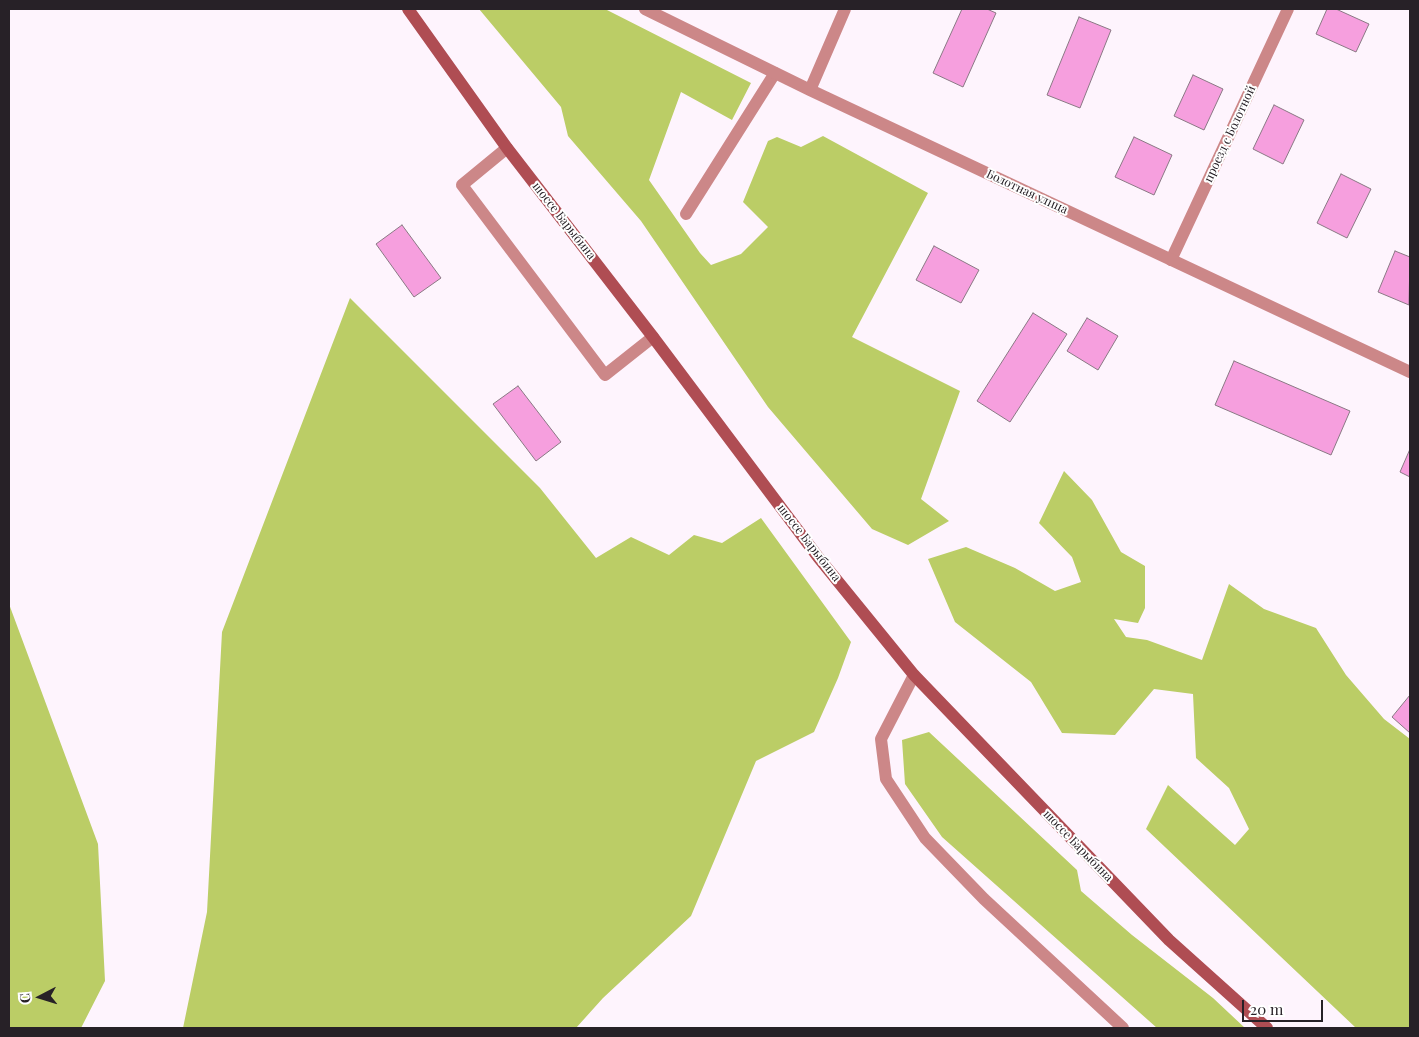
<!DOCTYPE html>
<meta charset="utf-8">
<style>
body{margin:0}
#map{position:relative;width:1419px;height:1037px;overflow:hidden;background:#fef4fd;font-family:"Playfair Display",serif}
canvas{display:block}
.frame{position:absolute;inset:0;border:10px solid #272127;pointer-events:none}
.north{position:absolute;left:15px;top:972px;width:50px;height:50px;-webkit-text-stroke:4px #fff;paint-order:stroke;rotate:265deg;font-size:14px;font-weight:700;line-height:20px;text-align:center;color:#272127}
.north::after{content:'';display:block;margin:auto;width:18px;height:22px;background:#272127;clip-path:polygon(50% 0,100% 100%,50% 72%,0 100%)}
.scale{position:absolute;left:1242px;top:1000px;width:81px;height:22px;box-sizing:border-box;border:2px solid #272127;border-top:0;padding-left:6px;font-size:15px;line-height:18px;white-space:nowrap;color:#272127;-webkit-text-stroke:4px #fff;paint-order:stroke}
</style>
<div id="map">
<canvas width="1419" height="1037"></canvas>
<div class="frame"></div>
<div class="north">С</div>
<div class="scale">20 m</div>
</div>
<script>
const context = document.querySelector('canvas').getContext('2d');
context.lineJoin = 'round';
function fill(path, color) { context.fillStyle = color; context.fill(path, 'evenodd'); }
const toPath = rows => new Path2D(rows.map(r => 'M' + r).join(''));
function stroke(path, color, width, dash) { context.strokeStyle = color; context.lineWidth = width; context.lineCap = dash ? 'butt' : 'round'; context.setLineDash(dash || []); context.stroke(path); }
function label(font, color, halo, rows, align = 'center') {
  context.font = font + ' "Playfair Display",serif'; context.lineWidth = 4; context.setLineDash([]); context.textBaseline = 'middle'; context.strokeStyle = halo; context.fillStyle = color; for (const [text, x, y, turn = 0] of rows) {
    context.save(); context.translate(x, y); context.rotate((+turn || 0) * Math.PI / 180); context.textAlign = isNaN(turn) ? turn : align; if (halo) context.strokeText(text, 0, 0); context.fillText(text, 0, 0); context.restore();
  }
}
const forest = toPath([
 [479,9,605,9,751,83,732,120,681,92,649,180,700,253,711,265,741,254,768,227,743,202,768,141,777,137,801,147,823,136,928,193,852,337,960,391,921,499,949,521,908,545,872,529,768,407,641,221,568,136,561,107],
 [350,298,540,488,596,558,631,537,669,555,694,535,722,543,761,518,851,642,838,678,814,732,756,761,691,916,603,998,576,1028,183,1028,207,912,222,632],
 [1064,471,1092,500,1121,552,1145,566,1145,608,1138,623,1114,619,1126,637,1147,640,1202,660,1229,584,1264,609,1316,628,1346,675,1384,719,1410,739,1410,1028,1356,1028,1146,829,1168,785,1235,845,1249,829,1229,788,1196,758,1193,694,1154,689,1115,735,1062,733,1031,682,955,622,928,559,966,547,1015,568,1055,591,1081,582,1072,557,1039,523],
 [9,604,98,844,105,981,81,1028,9,1028],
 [929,732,1077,870,1081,891,1132,935,1213,998,1245,1028,1157,1028,942,837,905,784,902,740]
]);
const building = toPath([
 [962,9,987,9,996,13,963,87,933,73,962,9],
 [1327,9,1336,9,1369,24,1356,52,1316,34,1327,9],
 [1079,17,1111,30,1080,108,1047,95,1079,17],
 [1193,75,1223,89,1204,130,1174,116,1193,75],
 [1274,105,1304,120,1283,164,1253,149,1274,105],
 [1134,137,1172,155,1154,195,1115,177,1134,137],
 [1341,174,1371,189,1347,238,1317,223,1341,174],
 [402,225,441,278,414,297,376,244,402,225],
 [934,246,979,270,961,303,916,280,934,246],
 [1395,251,1410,257,1409,305,1378,292,1395,251],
 [1033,313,1067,334,1010,422,977,401,1033,313],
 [1087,318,1118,336,1098,370,1067,351,1087,318],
 [1234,361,1350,411,1331,455,1215,405,1234,361],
 [518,386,561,442,536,461,493,404,518,386],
 [1410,449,1410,477,1400,472,1410,449],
 [1410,695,1410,733,1392,717,1410,695]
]);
const lane = toPath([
 [507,148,462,185,605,375,653,337],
 [686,214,775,73],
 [1171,260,1288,9],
 [914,675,881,739,886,779,925,838,984,899,1123,1028]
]);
const street = toPath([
 [645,9,810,90,1410,372],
 [810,90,845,9]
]);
const secondary = toPath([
 [408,9,507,148,653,337,818,557,914,675,1169,940,1267,1028]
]);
const streetNames = [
 ["проезд с Болотной",1230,134,-65],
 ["Болотная улица",1027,192,25],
 ["шоссе Барыбина",564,221,52],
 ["шоссе Барыбина",809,543,52],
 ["шоссе Барыбина",1078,846,46]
];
fill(forest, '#bbcd66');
fill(building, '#f69fde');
stroke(building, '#8a7884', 1);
stroke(lane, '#cc8788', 12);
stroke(street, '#cc8788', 12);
stroke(secondary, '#af4d53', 12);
label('12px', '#272127', '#fff', streetNames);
</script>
